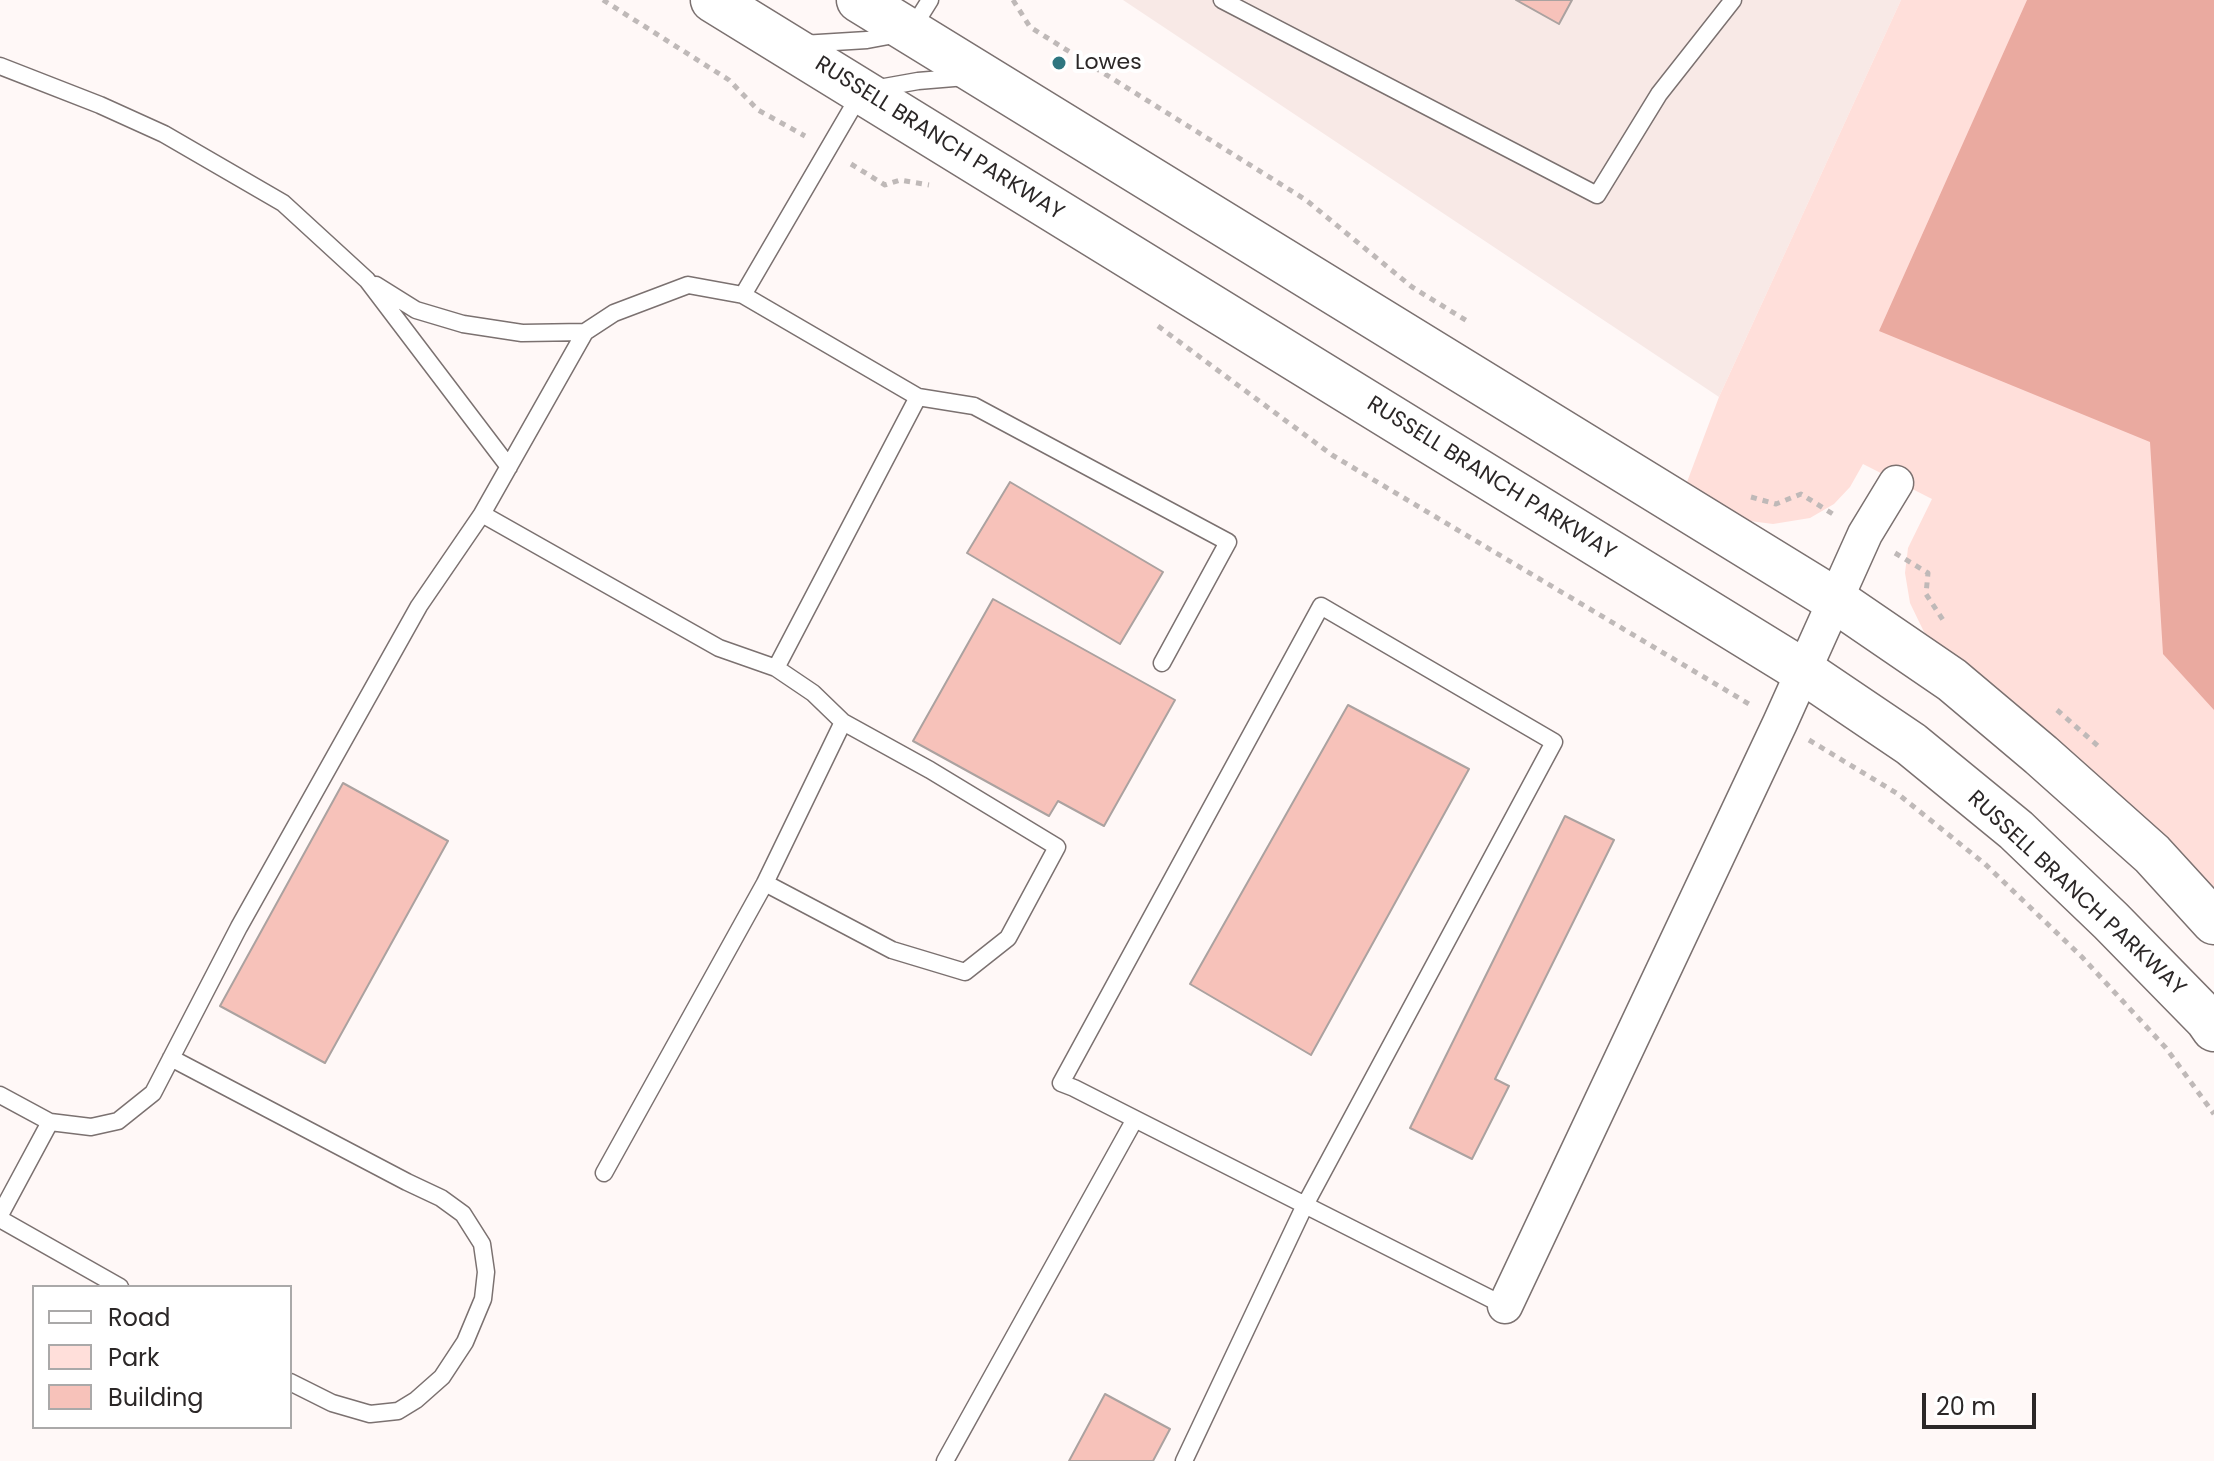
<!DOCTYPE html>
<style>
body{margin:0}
#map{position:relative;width:2214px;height:1461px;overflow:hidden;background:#fff8f7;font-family:Poppins,sans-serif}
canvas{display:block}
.legend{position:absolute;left:32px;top:1285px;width:260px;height:144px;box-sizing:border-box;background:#fff;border:2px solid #aaa9a9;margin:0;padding:10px 14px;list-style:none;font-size:24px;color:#2b2727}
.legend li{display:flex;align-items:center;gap:16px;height:40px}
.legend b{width:40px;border:2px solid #aaa9a9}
.scale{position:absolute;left:1922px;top:1393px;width:114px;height:36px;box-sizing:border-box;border:4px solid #2b2727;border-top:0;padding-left:10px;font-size:24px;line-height:28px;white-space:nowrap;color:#2b2727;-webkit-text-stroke:6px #fff;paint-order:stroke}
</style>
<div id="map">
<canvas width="2214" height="1461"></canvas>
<ul class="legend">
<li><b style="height:10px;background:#fff"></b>Road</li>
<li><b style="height:22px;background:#ffdfda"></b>Park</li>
<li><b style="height:22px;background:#f7c2ba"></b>Building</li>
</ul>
<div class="scale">20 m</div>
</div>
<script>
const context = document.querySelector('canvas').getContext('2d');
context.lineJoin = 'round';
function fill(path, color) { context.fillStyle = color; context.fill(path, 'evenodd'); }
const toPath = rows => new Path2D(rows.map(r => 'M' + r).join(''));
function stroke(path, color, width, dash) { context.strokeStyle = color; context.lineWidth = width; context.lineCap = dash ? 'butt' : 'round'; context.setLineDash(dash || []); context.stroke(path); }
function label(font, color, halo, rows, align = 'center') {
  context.font = font + ' Poppins,sans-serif'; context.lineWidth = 8; context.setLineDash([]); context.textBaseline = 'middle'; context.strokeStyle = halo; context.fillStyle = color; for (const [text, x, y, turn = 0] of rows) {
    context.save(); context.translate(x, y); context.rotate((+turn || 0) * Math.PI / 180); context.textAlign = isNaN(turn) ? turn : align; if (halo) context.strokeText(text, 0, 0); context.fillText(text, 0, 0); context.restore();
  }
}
const built = toPath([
 [1123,0,1901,0,1719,397]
]);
const green = toPath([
 [1901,0,2214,0,2214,889,2170,843,2077,756,2006,696,1943,649,1924,632,1910,603,1905,573,1908,548,1932,499,1863,464,1850,487,1834,504,1810,518,1773,524,1750,521,1687,482,1719,397]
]);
const forest = toPath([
 [2027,0,2214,0,2214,710,2163,654,2150,442,1879,331]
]);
const building = toPath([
 [1516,0,1572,0,1559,24,1516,0],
 [1010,482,1163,572,1120,644,967,553,1010,482],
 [993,599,1175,700,1104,826,1058,801,1049,816,913,741,993,599],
 [1348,705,1469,769,1311,1055,1190,984,1348,705],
 [343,783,448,841,325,1063,220,1006,343,783],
 [1565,816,1614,840,1495,1079,1509,1086,1472,1159,1410,1128,1565,816],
 [1105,1394,1170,1429,1153,1461,1069,1461,1105,1394]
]);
const path = toPath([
 [603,0,729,80,758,110,805,136],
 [1013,0,1030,27,1306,200,1412,287,1467,321],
 [851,164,885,185,900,180,929,185],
 [1158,326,1332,455,1749,704],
 [1751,497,1776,504,1801,494,1836,516],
 [1895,553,1928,573,1926,594,1945,623],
 [2057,710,2098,746],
 [1809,740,1898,794,1985,864,2082,957,2166,1048,2214,1114]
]);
const lane = toPath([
 [1222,0,1597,195,1659,94,1733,0],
 [802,44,867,40,910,32,930,0],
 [0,66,100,105,164,134,283,203,367,280,509,467],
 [376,285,416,310,463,324,522,333,585,332],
 [743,295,918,397,974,406,1228,542,1162,663],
 [482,514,719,648,776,668,918,397],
 [776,668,813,693,843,722,765,883,892,950,965,972,1008,938,1057,847,930,770,843,722],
 [171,1058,407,1182,441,1198,463,1214,482,1244,486,1272,483,1299,465,1342,442,1377,416,1400,398,1411,370,1414,332,1403,290,1382],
 [0,1095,50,1122,91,1127,118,1121,153,1093,239,927,419,606,482,514,585,332,614,313,688,285,743,295,862,91,918,81,966,77],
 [604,1173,765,883],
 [0,1215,50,1122],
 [0,1219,120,1287],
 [945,1461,1135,1119],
 [1184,1461,1305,1205,1554,742,1321,606,1061,1083,1074,1088,1135,1119,1305,1205,1505,1306]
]);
const street = toPath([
 [1505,1306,1780,723,1865,534,1896,483]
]);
const secondary = toPath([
 [713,0,1803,671,1911,744,2016,830,2111,921,2207,1019,2214,1029],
 [859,0,1835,600,1952,680,2041,755,2152,854,2214,922]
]);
const markers = [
 [1059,63,8,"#2f7680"]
];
const poiNames = [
 ["Lowes",1075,63]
];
const streetNames = [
 ["RUSSELL BRANCH PARKWAY",939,139,32],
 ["RUSSELL BRANCH PARKWAY",1491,479,32],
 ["RUSSELL BRANCH PARKWAY",2076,894,43]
];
fill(built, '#f8e9e6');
fill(green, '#ffdfda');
fill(forest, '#eaaaa0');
fill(building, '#f7c2ba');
stroke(building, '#aba2a0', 2);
stroke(lane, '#7b7170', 19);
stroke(street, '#7b7170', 37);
stroke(secondary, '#7b7170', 47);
stroke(path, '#bfb9b8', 5, [6, 6]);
stroke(lane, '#fff', 16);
stroke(street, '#fff', 34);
stroke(secondary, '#fff', 44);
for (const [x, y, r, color] of markers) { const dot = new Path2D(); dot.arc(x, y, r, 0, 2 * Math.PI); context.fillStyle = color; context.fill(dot); stroke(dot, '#fff', 3); }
label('22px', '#2b2727', '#fff', poiNames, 'left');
label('22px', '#2b2727', '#fff', streetNames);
</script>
